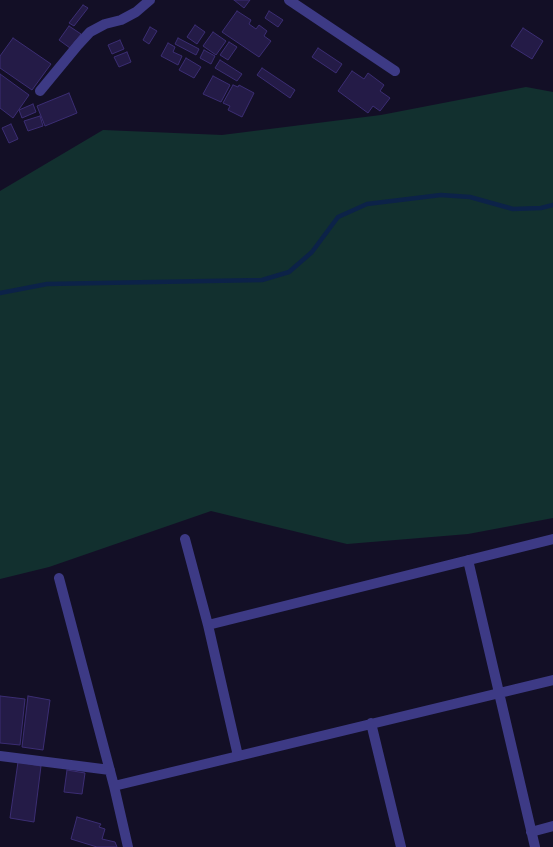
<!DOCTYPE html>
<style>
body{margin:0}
canvas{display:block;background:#130f26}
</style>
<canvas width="553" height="847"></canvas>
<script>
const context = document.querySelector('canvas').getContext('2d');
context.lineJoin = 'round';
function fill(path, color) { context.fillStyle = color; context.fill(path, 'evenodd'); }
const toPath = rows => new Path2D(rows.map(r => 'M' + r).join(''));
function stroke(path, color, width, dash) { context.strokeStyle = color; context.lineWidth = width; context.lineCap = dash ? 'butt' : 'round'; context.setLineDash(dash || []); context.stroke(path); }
const green = toPath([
 [526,87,553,92,553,518,468,534,347,544,211,511,49,567,0,579,0,191,103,130,222,135,381,115]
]);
const stream = toPath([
 [0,293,47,284,262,280,289,272,312,252,338,217,367,204,441,195,470,197,513,209,541,208,553,205]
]);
const building = toPath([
 [234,0,250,0,244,8,234,0],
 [83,5,88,8,74,26,69,23,83,5],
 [237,11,251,20,249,24,256,29,259,25,267,31,264,36,271,41,259,57,222,32,237,11],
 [269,11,283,20,278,27,265,18,269,11],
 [195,25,205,32,197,44,187,37,195,25],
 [69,26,81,34,70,48,59,40,69,26],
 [150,27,157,31,149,44,143,40,150,27],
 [523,28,543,41,532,59,511,46,523,28],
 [213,32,226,41,216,55,203,46,213,32],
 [13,38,51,64,32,90,0,68,0,56,13,38],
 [178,38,199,49,196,55,175,44,178,38],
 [120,40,124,49,112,54,108,45,120,40],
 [229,42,237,47,228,60,220,55,229,42],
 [168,43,175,47,173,52,182,56,178,65,161,56,168,43],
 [318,48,342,64,336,73,312,57,318,48],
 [204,50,215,56,211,64,200,58,204,50],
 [127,52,131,62,119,67,114,57,127,52],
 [186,58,201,67,194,78,179,70,186,58],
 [220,60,242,74,237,81,215,68,220,60],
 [262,68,295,90,290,98,257,75,262,68],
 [352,71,364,79,368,73,384,85,380,91,390,98,380,111,373,106,368,113,338,91,352,71],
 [0,74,29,95,13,118,0,108,0,74],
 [213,76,230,85,221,102,203,94,213,76],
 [233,85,238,87,239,85,254,93,242,117,228,110,230,106,223,103,233,85],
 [69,93,77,113,45,126,37,106,69,93],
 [33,104,36,112,22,118,19,110,33,104],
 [40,116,43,126,28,131,24,121,40,116],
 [11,124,18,139,9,143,2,128,11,124],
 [0,696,25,699,20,745,0,743,0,696],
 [28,696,50,700,43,750,22,747,28,696],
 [18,762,41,766,34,822,10,818,18,762],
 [67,770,85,773,82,794,64,792,67,770],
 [77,817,101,824,99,827,105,829,102,839,115,842,117,847,97,847,71,839,77,817]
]);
const street = toPath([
 [289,0,395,71],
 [40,91,78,45,90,32,105,24,121,20,136,12,150,0],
 [185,539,208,625,238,756],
 [468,560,535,847],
 [59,578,114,786,128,847],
 [208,625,553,539],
 [371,723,401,847],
 [0,756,110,770],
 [114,786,553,680],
 [531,832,553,826]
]);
fill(green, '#12302f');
stroke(stream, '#0c2248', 4.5);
fill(building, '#241b47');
stroke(building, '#3b2d73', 1);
stroke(street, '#3d3a85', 10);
</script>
